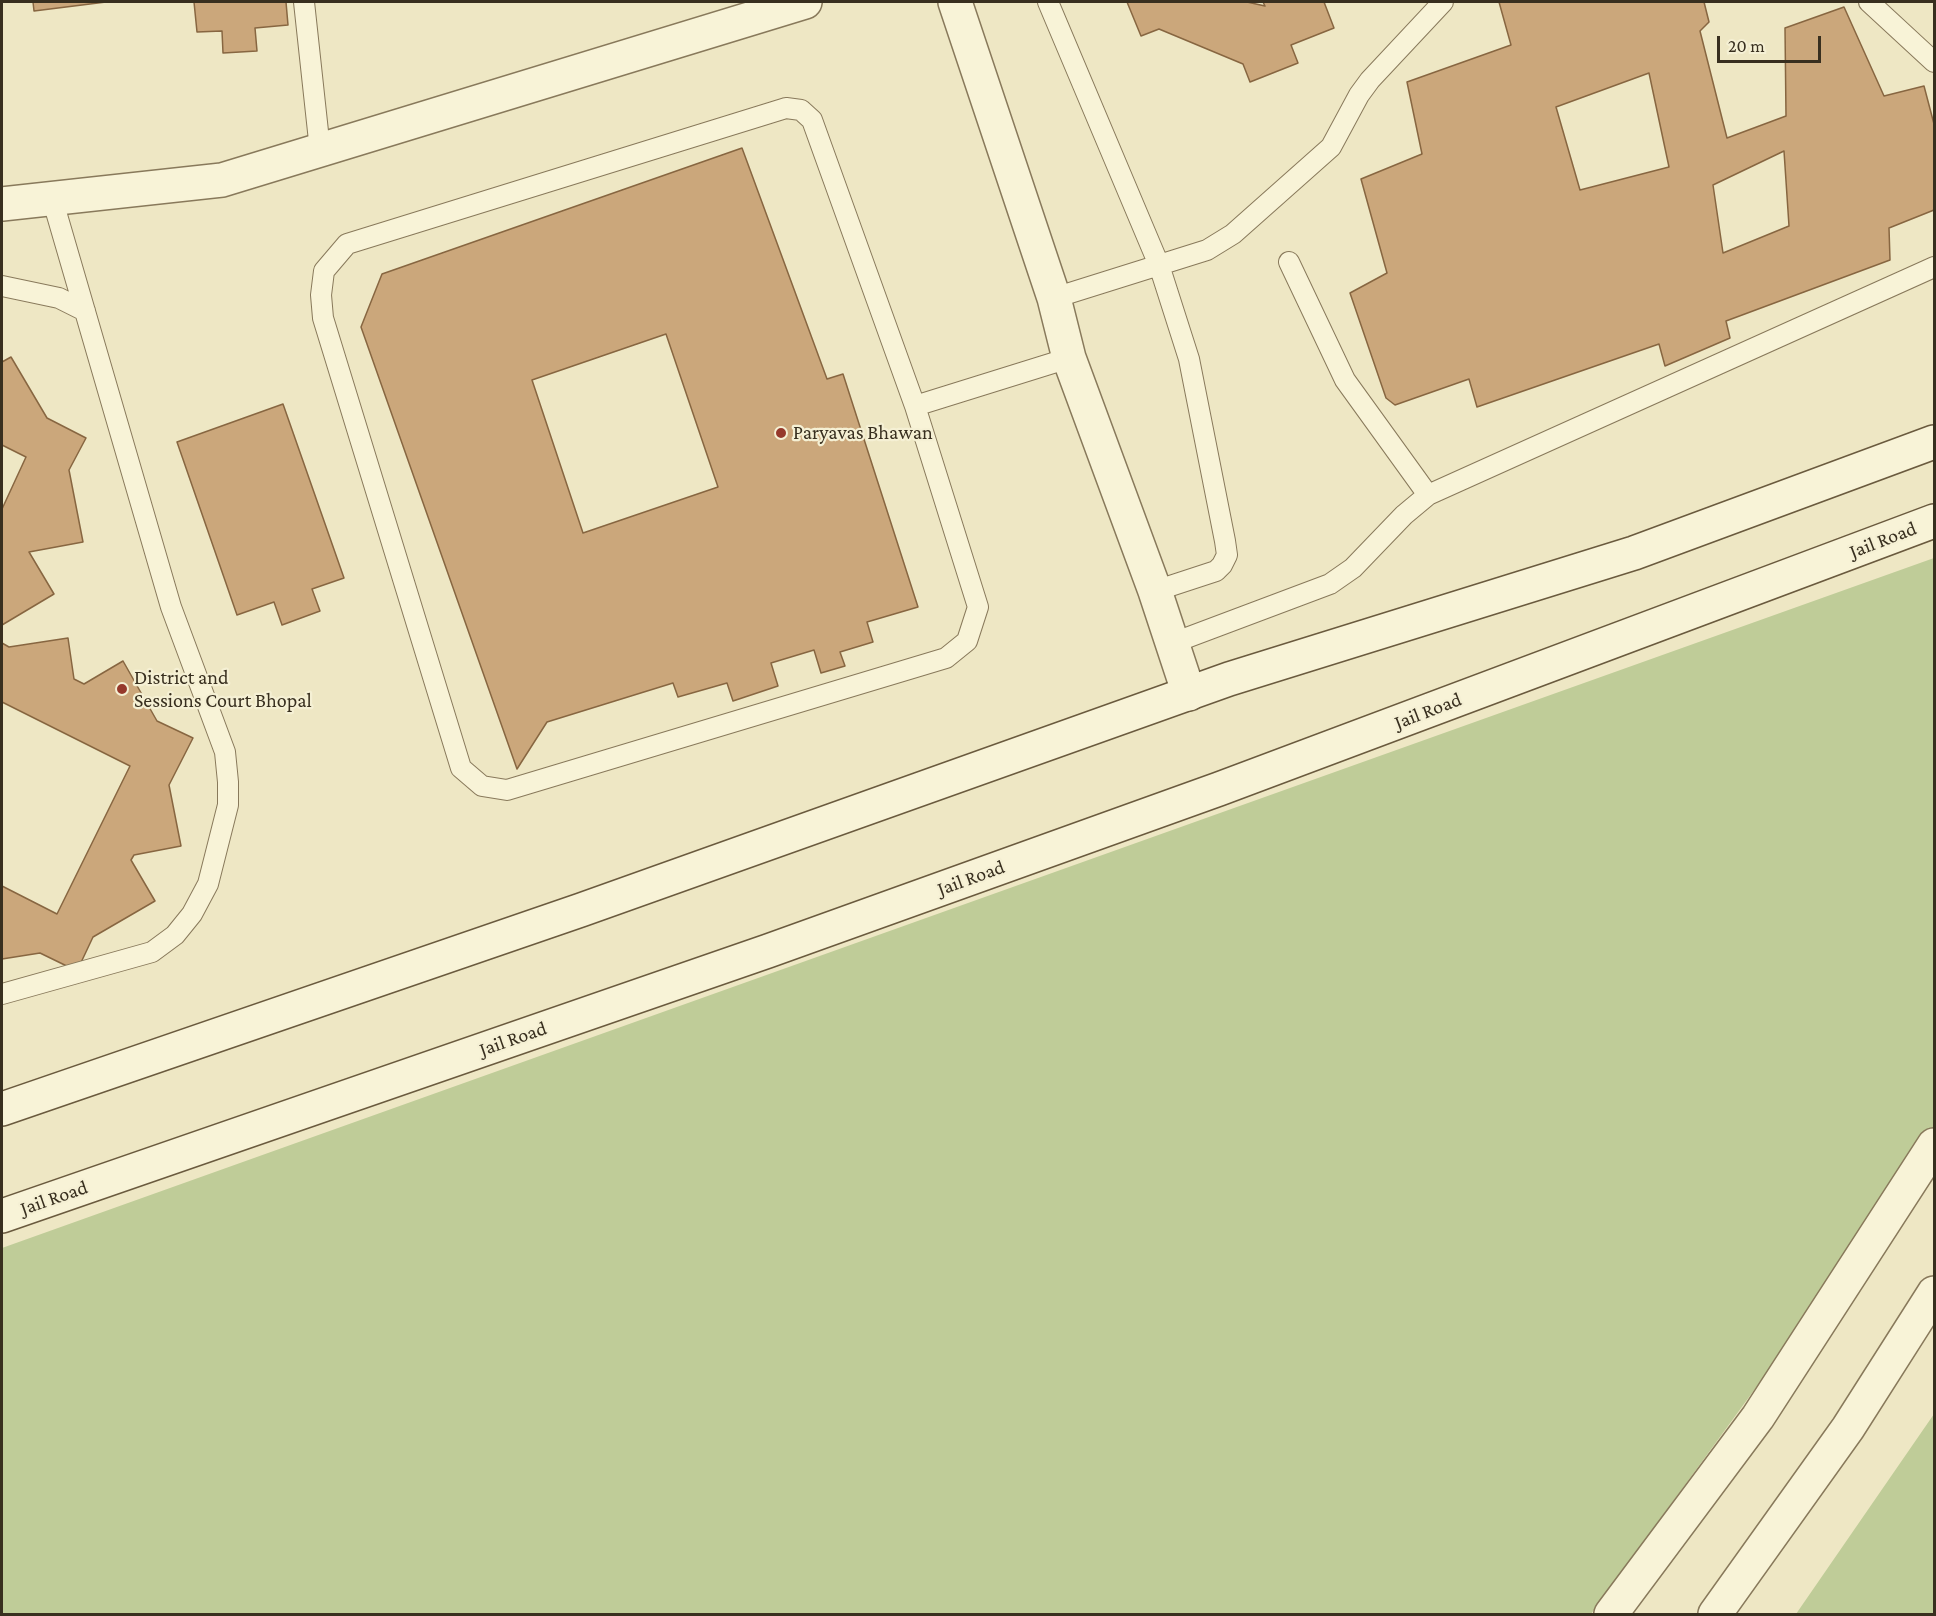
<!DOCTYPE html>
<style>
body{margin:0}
#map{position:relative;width:1936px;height:1616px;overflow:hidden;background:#eee7c4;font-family:"Crimson Pro",serif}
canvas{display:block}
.frame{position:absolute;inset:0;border:3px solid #382f1f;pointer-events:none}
.scale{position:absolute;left:1717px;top:36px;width:104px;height:27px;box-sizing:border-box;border:3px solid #382f1f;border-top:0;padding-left:8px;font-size:18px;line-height:21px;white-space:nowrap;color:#382f1f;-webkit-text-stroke:4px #f5f0d4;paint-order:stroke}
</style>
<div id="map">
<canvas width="1936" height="1616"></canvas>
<div class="frame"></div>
<div class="scale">20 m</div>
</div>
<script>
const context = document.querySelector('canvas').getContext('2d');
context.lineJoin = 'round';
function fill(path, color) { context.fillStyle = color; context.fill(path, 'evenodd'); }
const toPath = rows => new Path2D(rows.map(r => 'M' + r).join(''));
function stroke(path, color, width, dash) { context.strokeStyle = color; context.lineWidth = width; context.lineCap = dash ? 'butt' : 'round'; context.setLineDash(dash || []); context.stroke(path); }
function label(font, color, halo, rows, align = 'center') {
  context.font = font + ' "Crimson Pro",serif'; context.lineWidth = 4.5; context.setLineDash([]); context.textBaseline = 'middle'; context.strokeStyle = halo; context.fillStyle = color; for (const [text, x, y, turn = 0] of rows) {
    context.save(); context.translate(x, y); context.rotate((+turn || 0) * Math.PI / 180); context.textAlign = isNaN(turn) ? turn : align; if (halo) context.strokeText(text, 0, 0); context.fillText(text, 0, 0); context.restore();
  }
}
const green = toPath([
 [1934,558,1934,1143,1591,1614,2,1614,2,1248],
 [1934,1414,1934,1614,1796,1614]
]);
const building = toPath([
 [33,2,106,2,34,11,33,2],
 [194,2,286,2,288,25,255,28,257,51,223,53,222,31,197,32,194,2],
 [1127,2,1247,2,1265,6,1263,2,1324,2,1334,28,1291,45,1298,63,1250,82,1243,64,1159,29,1141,36,1127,2],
 [1499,2,1704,2,1709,22,1700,31,1727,138,1786,116,1785,28,1844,7,1884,96,1924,86,1934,124,1934,210,1889,228,1890,260,1726,321,1730,338,1665,366,1659,344,1477,407,1469,379,1395,405,1386,398,1350,293,1387,273,1361,179,1422,154,1407,82,1511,45,1499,2],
 [1649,73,1669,167,1580,190,1556,107,1649,73],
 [1784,151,1789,226,1723,253,1713,185,1784,151],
 [742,148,827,379,843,374,918,607,867,622,873,642,840,652,845,666,821,673,814,650,771,663,778,686,733,701,727,683,678,697,673,683,547,722,517,769,361,327,382,274,742,148],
 [666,334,718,487,583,533,532,380,666,334],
 [11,357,47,418,86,438,69,470,83,542,29,552,54,594,2,625,2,509,26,457,2,445,2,362,11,357],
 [283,404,344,578,312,589,320,611,282,625,274,602,237,615,177,442,283,404],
 [68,638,74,679,84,684,123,661,157,721,193,738,169,785,181,846,134,855,131,860,155,901,93,937,77,971,40,953,2,959,2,886,57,914,130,766,2,702,2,643,9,647,68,638]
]);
const service = toPath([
 [304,2,320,150],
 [1048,2,1159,265,1189,359,1225,541,1227,555,1222,565,1216,571,1155,591],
 [1869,2,1934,62],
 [786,108,801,110,812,120,915,406,978,607,967,641,946,658,507,790,482,786,461,768,323,318,321,295,324,271,347,244,786,108],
 [1289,262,1345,380,1428,495],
 [2,286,59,298,85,311],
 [1054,298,1207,250,1233,234,1331,147,1359,95,1370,80,1443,2],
 [915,406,1069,358],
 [1173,643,1330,584,1353,568,1404,515,1428,495,1934,267],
 [2,994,152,952,175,935,192,914,208,884,228,805,228,782,225,752,171,607,52,198]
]);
const minor = toPath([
 [2,204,222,180,805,2]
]);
const tertiary = toPath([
 [955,2,1054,298,1069,358,1155,591,1189,694],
 [1611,1614,1758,1417,1934,1145],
 [1715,1614,1848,1428,1934,1293]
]);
const secondary = toPath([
 [2,1109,581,910,1229,679,1634,553,1934,442],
 [2,1216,768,951,1219,789,1934,521]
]);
const markers = [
 [781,433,6,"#96392b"],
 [122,689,6,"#96392b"]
];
const poiNames = [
 ["Paryavas Bhawan",793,433],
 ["District and",134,678],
 ["Sessions Court Bhopal",134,701]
];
const streetNames = [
 ["Jail Road",1883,540,-21],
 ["Jail Road",1428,711,-21],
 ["Jail Road",971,878,-20],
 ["Jail Road",513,1039,-19],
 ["Jail Road",54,1198,-19]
];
fill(green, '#bfcc98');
fill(building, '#cba77b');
stroke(building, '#876641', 1.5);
stroke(service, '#88795b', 22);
stroke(minor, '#88795b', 36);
stroke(tertiary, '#88795b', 36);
stroke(secondary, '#6a5a3e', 36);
stroke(service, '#f8f3d7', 20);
stroke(minor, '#f8f3d7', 33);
stroke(tertiary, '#f8f3d7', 33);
stroke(secondary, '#f8f3d7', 33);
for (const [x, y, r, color] of markers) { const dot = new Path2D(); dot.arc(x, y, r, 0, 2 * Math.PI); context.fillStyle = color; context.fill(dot); stroke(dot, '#f5f0d4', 2); }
label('20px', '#382f1f', '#f5f0d4', poiNames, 'left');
label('20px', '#382f1f', '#f5f0d4', streetNames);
</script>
